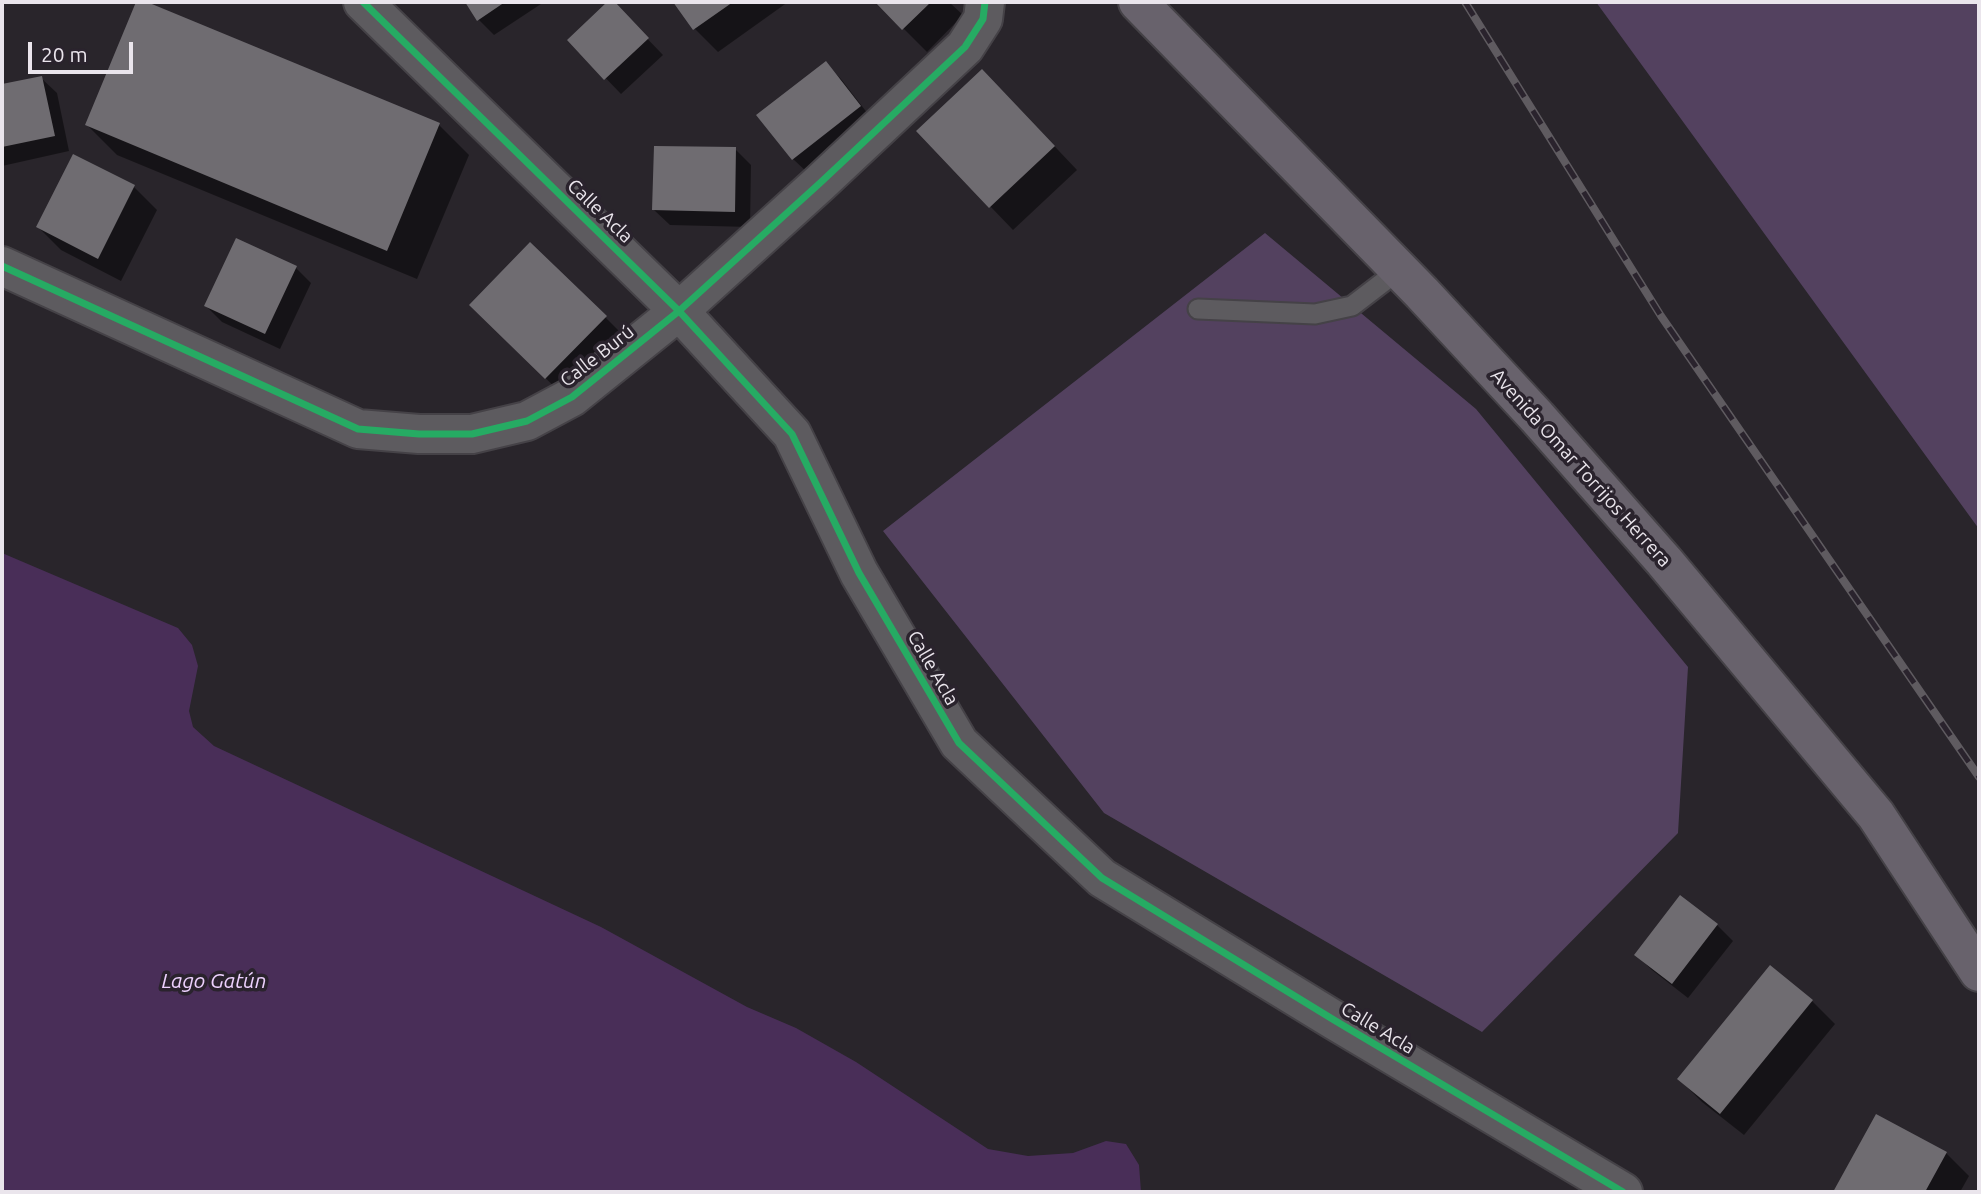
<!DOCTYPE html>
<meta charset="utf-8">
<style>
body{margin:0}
#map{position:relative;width:1981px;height:1194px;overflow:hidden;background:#29252b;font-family:Ubuntu,sans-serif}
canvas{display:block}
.frame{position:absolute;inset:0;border:4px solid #eae5ec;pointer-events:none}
.scale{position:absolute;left:28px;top:42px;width:105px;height:32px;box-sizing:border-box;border:4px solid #eae5ec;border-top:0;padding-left:9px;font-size:21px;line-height:24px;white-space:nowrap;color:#eae5ec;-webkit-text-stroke:5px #2a232d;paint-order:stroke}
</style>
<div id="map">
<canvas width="1981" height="1194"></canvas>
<div class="frame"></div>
<div class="scale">20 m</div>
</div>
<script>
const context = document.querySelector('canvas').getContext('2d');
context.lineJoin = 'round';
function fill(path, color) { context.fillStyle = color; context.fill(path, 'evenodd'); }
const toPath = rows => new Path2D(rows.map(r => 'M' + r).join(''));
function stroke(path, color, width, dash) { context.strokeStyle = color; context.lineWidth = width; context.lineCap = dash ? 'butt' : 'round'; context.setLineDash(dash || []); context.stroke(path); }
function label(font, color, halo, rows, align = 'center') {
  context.font = font + ' Ubuntu,sans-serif'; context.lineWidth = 7; context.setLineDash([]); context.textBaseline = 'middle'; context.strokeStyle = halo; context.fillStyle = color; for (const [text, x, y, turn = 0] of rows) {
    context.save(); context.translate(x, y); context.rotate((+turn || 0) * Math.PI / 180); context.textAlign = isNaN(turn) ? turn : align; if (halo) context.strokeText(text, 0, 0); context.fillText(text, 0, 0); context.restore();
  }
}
const green = toPath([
 [1596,2,1979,2,1979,529],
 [1265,233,1476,409,1688,667,1678,833,1482,1032,1104,813,883,531]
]);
const water = toPath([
 [2,553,178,628,192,645,198,666,189,711,193,727,214,746,601,927,747,1007,796,1028,856,1062,988,1149,1028,1156,1073,1153,1106,1141,1126,1144,1139,1165,1141,1192,2,1192]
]);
const shadow = toPath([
 [138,2,439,125,469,155,417,279,117,155,87,125],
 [467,2,544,2,494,35,478,19],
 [610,2,612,2,663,55,621,94,569,40],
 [675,2,788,2,718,52,695,29],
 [877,2,949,2,963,15,927,52],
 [825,63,841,79,875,123,809,174,793,159],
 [41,78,57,93,69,151,2,166,2,86],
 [1005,94,1077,170,1013,230,918,131],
 [735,149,751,165,750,227,670,225,654,210],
 [134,187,157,210,121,281,61,250,38,227],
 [296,268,311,283,280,349,222,322,206,306],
 [605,317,628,340,569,401,494,328],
 [1680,898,1717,925,1733,941,1688,998,1652,970,1636,955],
 [1812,1001,1835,1024,1744,1135,1702,1102,1679,1079],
 [1876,1116,1946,1153,1969,1176,1960,1192,1835,1192]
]);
const building = toPath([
 [136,2,147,2,440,123,387,251,85,125],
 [465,2,505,2,477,21],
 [607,2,615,2,649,38,604,80,567,40],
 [673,2,733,2,693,30],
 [875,2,931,2,902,30],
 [826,61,861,106,792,160,756,115],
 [982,69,1055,146,989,208,916,131],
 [42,76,55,136,2,147,2,84],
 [654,146,736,147,735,212,652,210],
 [73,154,135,185,98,259,36,227],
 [236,238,297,266,265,334,204,306],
 [530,242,607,316,545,379,469,305],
 [1680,895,1718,924,1672,984,1634,955],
 [1770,965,1813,1000,1720,1114,1677,1079],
 [1876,1114,1947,1152,1925,1192,1833,1192]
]);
const service = toPath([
 [1198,309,1315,314,1352,306,1399,270]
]);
const minor = toPath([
 [363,2,679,311,792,434,859,573,959,743,1102,878,1334,1020,1623,1192],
 [2,266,358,429,419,434,472,434,527,421,572,397,679,311,820,183,965,47,983,19,985,2]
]);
const primary = toPath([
 [1138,2,1422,293,1537,417,1664,561,1876,815,1979,972]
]);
const rail = toPath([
 [1465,2,1661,316,1979,777]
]);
const cycleway = toPath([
 [363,2,679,311,792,434,859,573,959,743,1102,878,1334,1020,1623,1192],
 [2,266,358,429,419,434,472,434,527,421,572,397,679,311,820,183,965,47,983,19,985,2]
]);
const streetNames = [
 ["Calle Acla",600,211,44],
 ["Calle Burú",597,356,-38],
 ["Avenida Omar Torrijos Herrera",1581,468,48],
 ["Calle Acla",933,668,60],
 ["Calle Acla",1378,1028,31]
];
const waterNames = [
 ["Lago Gatún",214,981]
];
fill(green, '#53415f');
fill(water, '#492e58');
fill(shadow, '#0007');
fill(building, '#6f6c71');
stroke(service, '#454247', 23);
stroke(minor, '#454247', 42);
stroke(primary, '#454247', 42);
stroke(service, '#5d5b5f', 19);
stroke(minor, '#5d5b5f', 38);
stroke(primary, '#68626c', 38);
stroke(rail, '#5f5b60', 8);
stroke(rail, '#2a232d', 5, [16]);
stroke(cycleway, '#26ab63', 7);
label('19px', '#eae5ec', '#2a232d', streetNames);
label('italic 21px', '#edd1fe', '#2a232d', waterNames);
</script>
